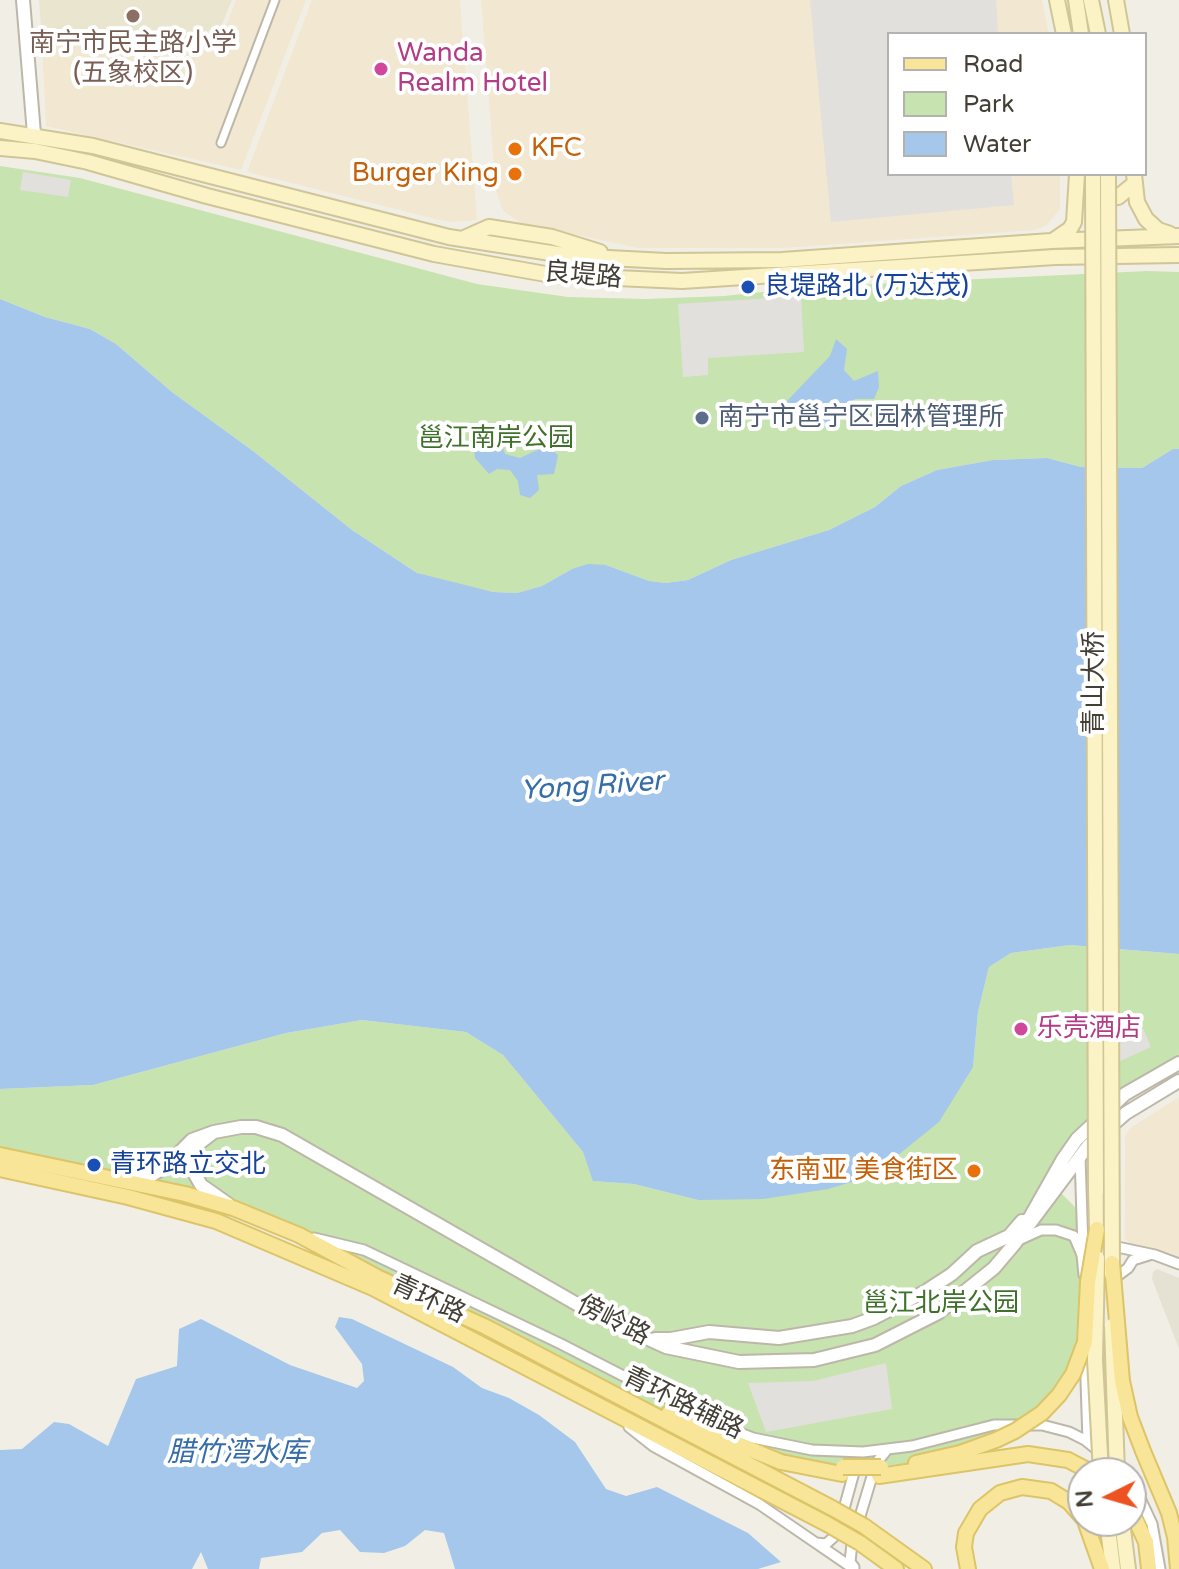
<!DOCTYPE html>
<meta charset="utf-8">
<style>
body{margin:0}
#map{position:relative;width:1179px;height:1569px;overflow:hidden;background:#f1efe5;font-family:"Varela Round",sans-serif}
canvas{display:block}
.legend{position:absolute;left:887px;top:32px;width:260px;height:144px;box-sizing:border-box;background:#fff;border:2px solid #b4b2ae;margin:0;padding:10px 14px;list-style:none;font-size:24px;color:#433f35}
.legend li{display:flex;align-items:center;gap:16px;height:40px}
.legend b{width:40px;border:2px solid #b4b2ae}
.north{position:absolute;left:1067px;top:1457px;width:80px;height:80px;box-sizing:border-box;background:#fff;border:2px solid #b4b2ae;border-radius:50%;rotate:265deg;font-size:22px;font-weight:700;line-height:32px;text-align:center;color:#433f35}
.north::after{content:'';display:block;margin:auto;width:28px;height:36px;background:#ed5220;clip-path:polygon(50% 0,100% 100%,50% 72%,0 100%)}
</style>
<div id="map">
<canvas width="1179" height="1569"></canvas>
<ul class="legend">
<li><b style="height:10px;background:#f8e597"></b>Road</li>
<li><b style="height:22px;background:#c7e3af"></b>Park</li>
<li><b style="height:22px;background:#a4c7eb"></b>Water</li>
</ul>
<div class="north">N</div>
</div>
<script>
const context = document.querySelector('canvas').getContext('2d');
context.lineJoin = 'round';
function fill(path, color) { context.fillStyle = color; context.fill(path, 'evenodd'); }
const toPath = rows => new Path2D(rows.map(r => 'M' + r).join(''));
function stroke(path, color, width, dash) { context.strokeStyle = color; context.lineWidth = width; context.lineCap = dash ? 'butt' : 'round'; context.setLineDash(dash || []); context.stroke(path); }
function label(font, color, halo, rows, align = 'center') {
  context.font = font + ' "Varela Round","Noto Sans SC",sans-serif'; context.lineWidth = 8; context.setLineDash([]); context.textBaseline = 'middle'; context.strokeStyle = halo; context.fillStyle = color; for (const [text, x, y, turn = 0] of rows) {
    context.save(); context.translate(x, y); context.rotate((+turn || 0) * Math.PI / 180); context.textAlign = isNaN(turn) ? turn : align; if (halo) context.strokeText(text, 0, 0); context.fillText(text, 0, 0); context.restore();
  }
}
const residential = toPath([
 [1157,1269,1179,1278,1179,1349,1152,1279,1153,1272]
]);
const commercial = toPath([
 [236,0,306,0,241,170,46,126,42,43,205,51,220,42],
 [312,0,460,0,477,220,452,222,435,219,247,172],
 [481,0,1042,0,1049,34,889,34,889,174,1060,174,1060,209,1047,225,1035,230,784,248,638,248,521,223,503,211,496,191],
 [1179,1097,1179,1256,1133,1245,1125,1239,1125,1136,1130,1128]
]);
const education = toPath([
 [39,0,232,0,216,39,206,46,198,47,42,39]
]);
const green = toPath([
 [0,166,80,178,477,284,568,297,646,299,724,296,812,287,1147,271,1179,272,1179,449,1173,449,1142,468,1081,467,1047,458,993,460,937,470,901,486,875,507,829,530,731,560,688,580,666,583,649,581,606,565,572,569,542,586,517,593,493,592,448,583,417,573,352,530,253,451,172,392,116,344,90,329,45,317,0,299],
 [1070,945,1179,954,1179,1063,1144,1081,1077,1139,1050,1182,1097,1229,1083,1352,1034,1419,913,1464,843,1467,798,1461,669,1413,582,1368,536,1353,233,1208,0,1155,0,1089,93,1085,286,1033,362,1020,466,1032,503,1055,583,1152,594,1181,634,1184,698,1200,973,1067,978,1012,989,967,1011,953]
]);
const parking = toPath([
 [810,0,996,0,998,34,889,34,889,174,1011,174,1014,205,831,222],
 [23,172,71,180,68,197,20,190],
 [801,296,804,352,708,358,708,375,683,377,678,304],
 [1139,1018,1151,1047,1105,1068,1093,1036],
 [886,1363,892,1409,766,1432,748,1383,813,1381]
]);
const water = toPath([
 [0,299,45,317,90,329,116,344,172,392,253,451,352,530,417,573,493,592,517,593,542,586,572,569,588,564,606,565,649,581,666,583,688,580,731,560,829,530,875,507,901,486,937,470,993,460,1047,458,1081,467,1142,468,1173,449,1179,449,1179,954,1070,945,1011,953,989,967,978,1012,973,1067,939,1122,872,1176,828,1189,763,1199,698,1200,634,1184,593,1181,583,1152,503,1055,466,1032,362,1020,286,1033,93,1085,0,1089],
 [836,339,847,349,844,370,854,381,878,371,879,387,874,399,855,399,842,407,836,418,819,426,800,419,790,411,787,401,830,356],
 [484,430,498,434,505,454,520,458,546,446,558,455,554,474,537,475,539,490,530,498,520,495,518,481,510,470,497,469,489,474,475,458,473,439],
 [339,1317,352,1319,453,1367,482,1388,509,1398,539,1415,575,1442,606,1489,626,1496,657,1487,748,1533,781,1562,758,1569,455,1569,444,1533,425,1530,405,1546,384,1553,360,1552,340,1530,322,1533,302,1552,261,1558,259,1569,208,1569,201,1552,192,1569,0,1569,0,1450,22,1449,54,1422,69,1424,108,1446,136,1379,177,1366,179,1329,201,1319,290,1365,357,1388,364,1381,362,1364,335,1327]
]);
const pedestrian = toPath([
 [221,143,275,0]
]);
const minor = toPath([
 [1080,1156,1083,1248],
 [314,1238,364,1250,561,1344,717,1424,753,1438,812,1450,863,1452,912,1446,994,1425,1042,1425,1069,1432,1085,1440,1126,1473],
 [1021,1239,1041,1230,1056,1230,1074,1236,1082,1255,1084,1275],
 [1108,1245,1155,1255,1179,1264],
 [1116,1277,1128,1268,1133,1260,1149,1255],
 [1085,1350,1088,1442],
 [629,1427,653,1446,759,1504,854,1569],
 [1131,1479,1152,1524,1160,1569],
 [816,1543,826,1544,837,1534,856,1465],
 [854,1567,850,1562,852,1543,876,1463,886,1451]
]);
const tertiary = toPath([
 [23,0,34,134],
 [1179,1063,1125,1094,1077,1139,1063,1159,1016,1242,1088,1146,1126,1113,1179,1081],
 [214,1132,241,1127,256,1127,282,1135,596,1315,666,1347,739,1362,814,1360,875,1345,938,1313,994,1268,1016,1242],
 [131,1181,149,1177,165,1167,192,1140,214,1132,197,1145,192,1159,192,1169,201,1185,228,1204],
 [655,1339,671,1339,709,1332,779,1338,852,1326,874,1318,926,1291,952,1274,977,1251,1009,1236,1022,1221]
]);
const secondary = toPath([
 [1057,0,1064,34],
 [1076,0,1081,34],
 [1091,0,1098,34],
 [1116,0,1122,34],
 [0,131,93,146,449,237,570,256,666,261,782,260,1051,241,1179,236],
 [0,148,35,151,88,162,207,196,434,254,551,275,682,281,1055,257,1179,255],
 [1134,174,1137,202,1146,219,1158,230,1170,234],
 [1096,197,1118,197,1134,184],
 [462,239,489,227,552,237,600,252],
 [1054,240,1070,229,1074,222,1077,174],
 [1096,1191,1097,1229],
 [1107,1521,1113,1569],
 [1122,1521,1128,1569]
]);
const primary = toPath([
 [0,1155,185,1194,233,1208,299,1235,377,1277,486,1327,832,1508],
 [0,1169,128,1197,216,1221,373,1288,827,1524],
 [669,1413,713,1430],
 [703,1430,781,1462,842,1474],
 [1143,1451,1169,1513,1175,1537,1178,1569],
 [916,1463,960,1453,996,1440],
 [879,1476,1028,1454,1068,1460,1093,1473],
 [1131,1510,1146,1542,1149,1569],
 [1085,1521,1102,1569],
 [864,1526,924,1569],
 [860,1543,896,1569],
 [968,1569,964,1547,966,1533,980,1509,1000,1493,1022,1487,1051,1491,1069,1502,1083,1518]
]);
const secondaryBridge = toPath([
 [1093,174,1096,1191],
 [1108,174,1112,1274],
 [1097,1258,1095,1360,1101,1473],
 [1112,1326,1117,1473]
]);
const primaryBridge = toPath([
 [1112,1263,1122,1381,1130,1417,1143,1451],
 [996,1440,1015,1431,1042,1413,1059,1395,1073,1374,1085,1342,1088,1282,1097,1229],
 [843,1467,881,1467],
 [832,1508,864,1526],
 [827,1524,860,1543]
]);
const markers = [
 [133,16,8,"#8d6e63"],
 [381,69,8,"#d1479c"],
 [515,149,8,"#e8710a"],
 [515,174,8,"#e8710a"],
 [748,287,8,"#1a4fb4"],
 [702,418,8,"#5c6f8a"],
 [1021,1029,8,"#d1479c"],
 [94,1165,8,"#1a4fb4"],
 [974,1171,8,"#e8710a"]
];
const educationNames = [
 ["南宁市民主路小学",133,44],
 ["(五象校区)",133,74]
];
const hotelNames = [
 ["Wanda",397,54],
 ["Realm Hotel",397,84],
 ["乐壳酒店",1037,1029]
];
const foodNames = [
 ["KFC",531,149,"left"],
 ["Burger King",499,174],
 ["东南亚 美食街区",958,1171]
];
const streetNames = [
 ["良堤路",583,276,5],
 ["青山大桥",1095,683,-90],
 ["青环路",428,1300,25],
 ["傍岭路",613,1321,27],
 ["青环路辅路",683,1404,26]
];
const transitNames = [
 ["良堤路北 (万达茂)",764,287],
 ["青环路立交北",110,1165]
];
const serviceNames = [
 ["南宁市邕宁区园林管理所",718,418]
];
const parkNames = [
 ["邕江南岸公园",496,439],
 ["邕江北岸公园",941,1304]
];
const waterNames = [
 ["Yong River",592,787,-4],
 ["腊竹湾水库",237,1454]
];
fill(residential, '#e5e1d3');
fill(commercial, '#f2e7d0');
fill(education, '#eae5cf');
fill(green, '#c7e3af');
fill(parking, '#e2e0dd');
fill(water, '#a4c7eb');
stroke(pedestrian, '#bcb7a8', 11);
stroke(minor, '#bcb7a8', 13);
stroke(tertiary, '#bcb7a8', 16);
stroke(secondary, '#cfc597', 18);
stroke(primary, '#dcc468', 18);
stroke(pedestrian, '#fff', 7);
stroke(minor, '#fff', 9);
stroke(tertiary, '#fff', 12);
stroke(secondary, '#fbf3c5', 14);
stroke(primary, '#f8e597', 14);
stroke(secondaryBridge, '#cfc597', 18, []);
stroke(primaryBridge, '#dcc468', 18, []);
stroke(secondaryBridge, '#fbf3c5', 14);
stroke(primaryBridge, '#f8e597', 14);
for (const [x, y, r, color] of markers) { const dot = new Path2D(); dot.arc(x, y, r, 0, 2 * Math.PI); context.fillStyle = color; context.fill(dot); stroke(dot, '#fff', 3); }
label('26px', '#785e54', '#fff', educationNames);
label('26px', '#b23c85', '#fff', hotelNames, 'left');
label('26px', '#c56008', '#fff', foodNames, 'right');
label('26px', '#433f35', '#fff', streetNames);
label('26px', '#164399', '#fff', transitNames, 'left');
label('26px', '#4e5e75', '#fff', serviceNames, 'left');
label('26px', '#40712c', '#fff', parkNames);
label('italic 28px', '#356da8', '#fff', waterNames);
</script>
